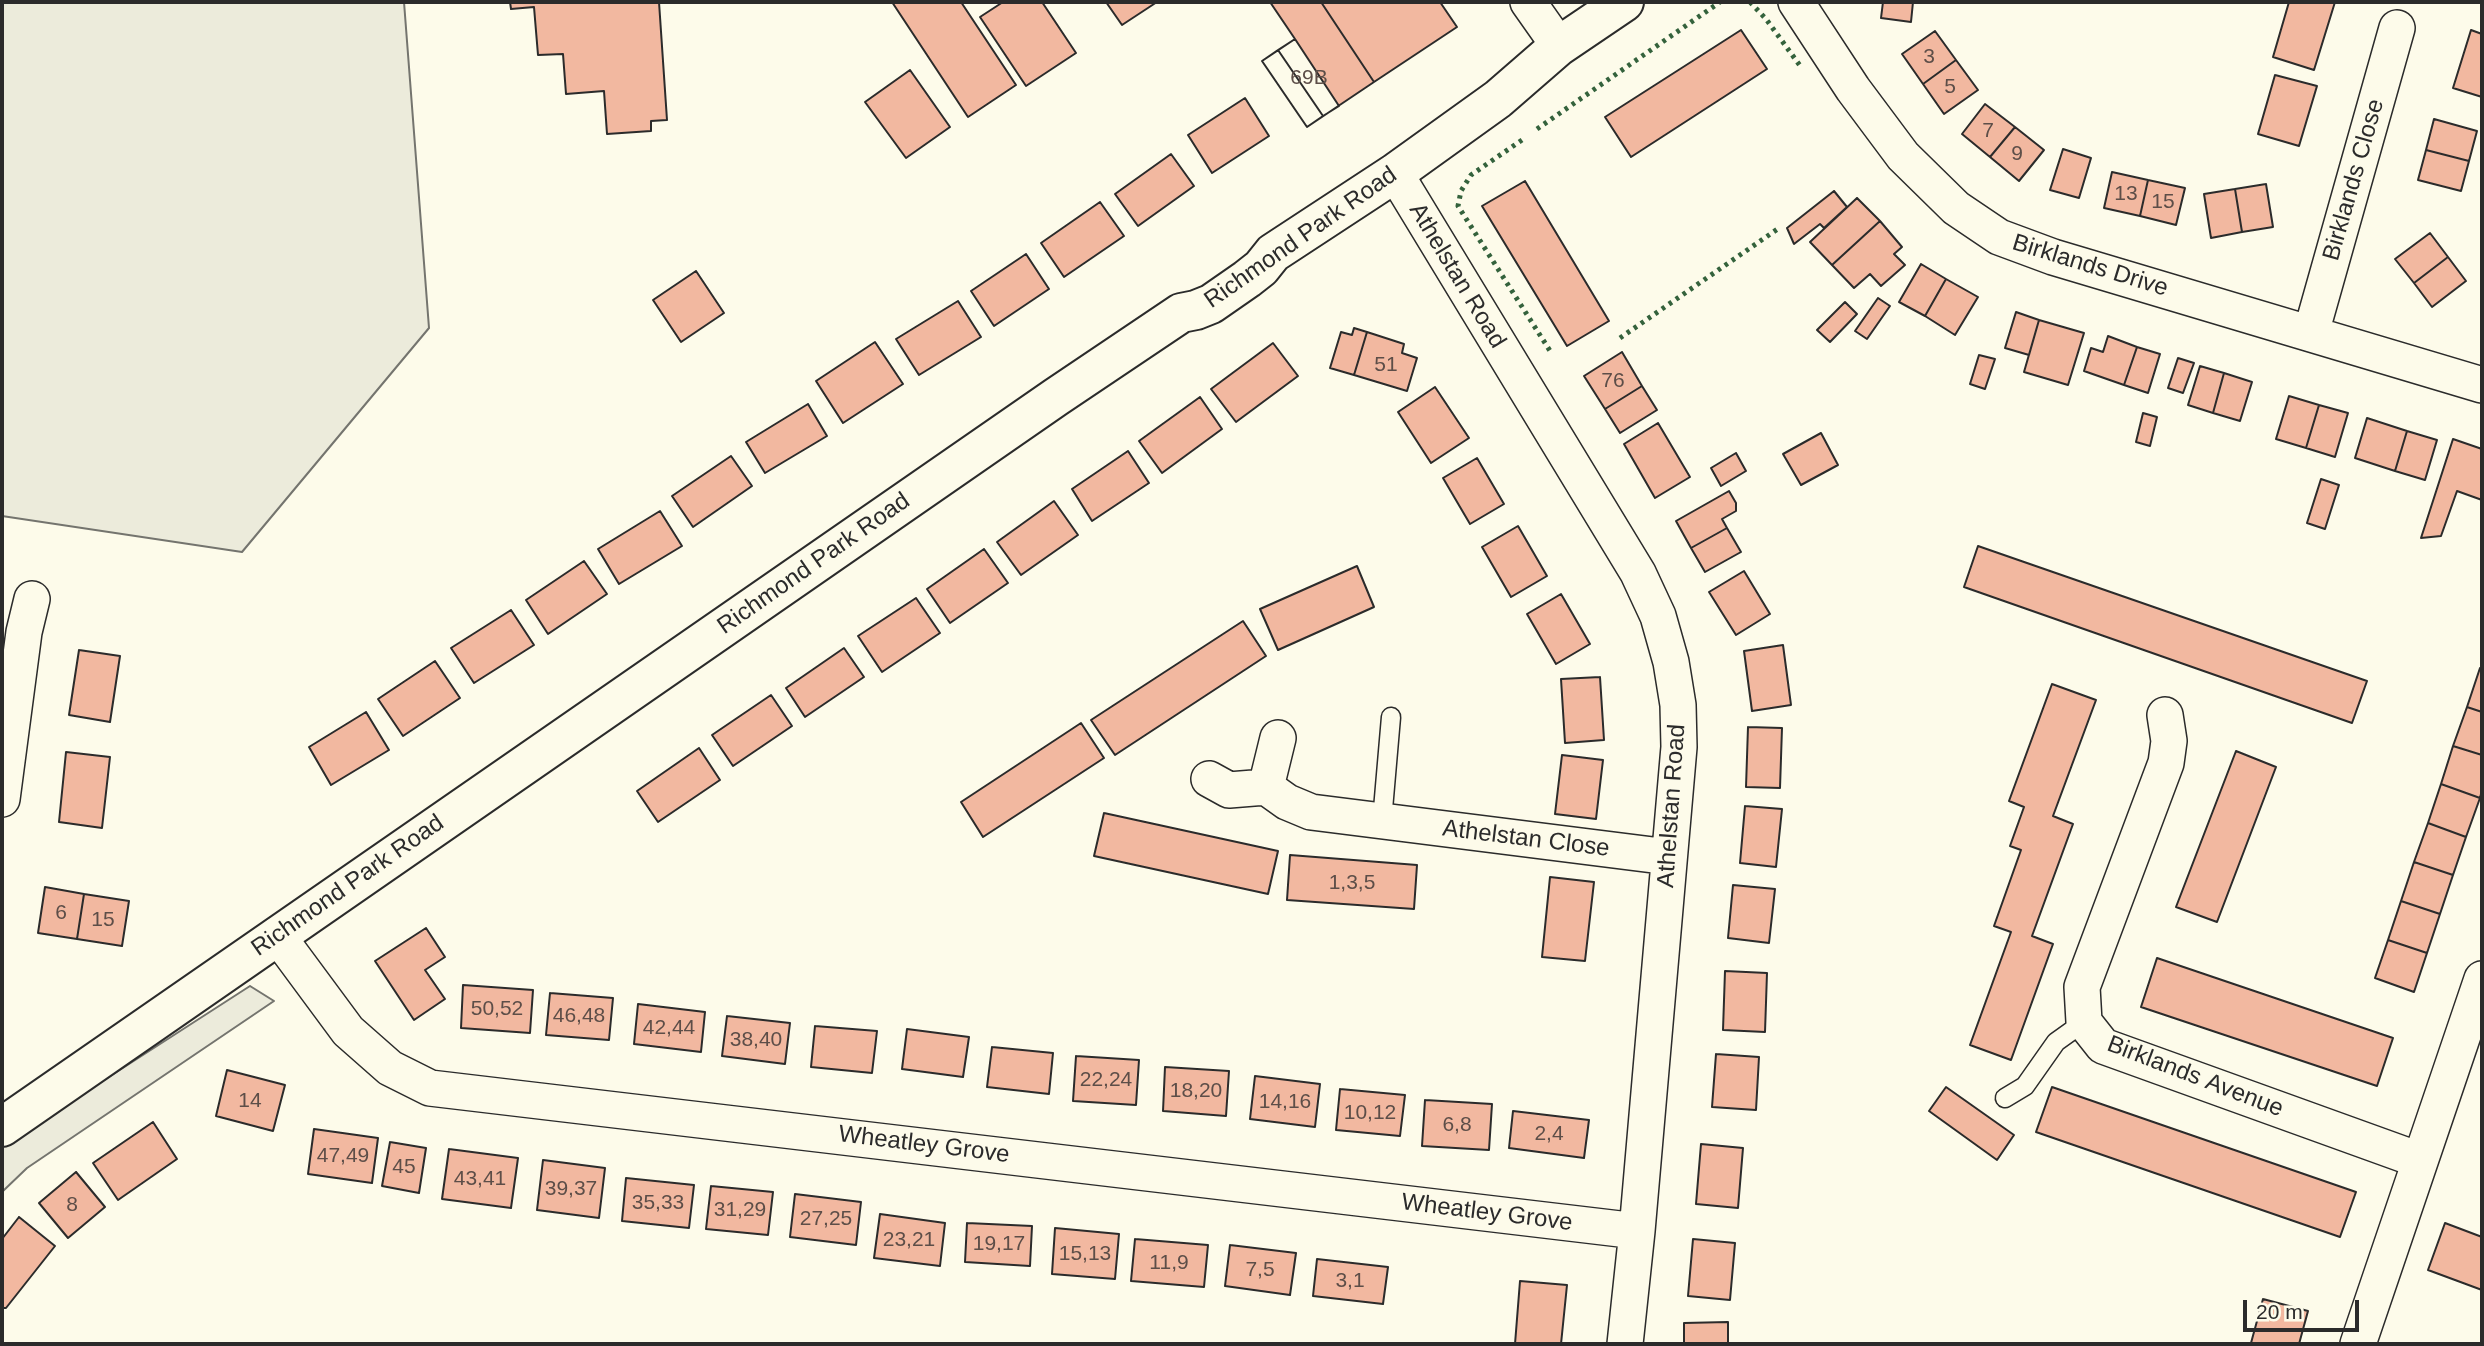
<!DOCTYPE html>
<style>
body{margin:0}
#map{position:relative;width:2484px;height:1346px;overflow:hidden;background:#fdfbea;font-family:Arial,sans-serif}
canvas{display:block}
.frame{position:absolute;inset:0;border:4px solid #2b2b2b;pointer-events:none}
.scale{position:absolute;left:2243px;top:1300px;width:116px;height:32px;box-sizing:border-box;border:4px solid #2b2b2b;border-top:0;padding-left:9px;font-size:21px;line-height:24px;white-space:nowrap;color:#2b2b2b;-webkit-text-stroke:5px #fdfbea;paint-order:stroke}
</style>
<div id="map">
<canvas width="2484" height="1346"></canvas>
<div class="frame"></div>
<div class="scale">20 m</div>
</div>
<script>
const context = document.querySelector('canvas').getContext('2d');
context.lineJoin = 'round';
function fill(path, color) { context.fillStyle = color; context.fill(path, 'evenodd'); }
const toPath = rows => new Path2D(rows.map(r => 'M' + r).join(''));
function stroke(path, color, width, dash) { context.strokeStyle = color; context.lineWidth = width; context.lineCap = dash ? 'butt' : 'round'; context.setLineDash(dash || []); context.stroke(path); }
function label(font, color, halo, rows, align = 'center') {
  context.font = font + ' Arial,sans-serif'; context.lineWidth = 5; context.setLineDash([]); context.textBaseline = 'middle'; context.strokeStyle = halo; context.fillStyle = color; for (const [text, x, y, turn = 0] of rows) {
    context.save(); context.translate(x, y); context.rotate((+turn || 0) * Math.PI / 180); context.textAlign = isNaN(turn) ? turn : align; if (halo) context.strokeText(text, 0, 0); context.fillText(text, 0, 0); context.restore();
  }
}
const green = toPath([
 [2,2,404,2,429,328,242,552,2,516,2,2],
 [250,986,274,1001,27,1168,2,1192,2,1147,8,1142,250,986]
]);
const building = toPath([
 [510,2,659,2,667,120,651,121,651,131,607,134,604,91,566,94,563,54,538,55,534,7,511,9,510,2],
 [892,2,961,2,1016,85,968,117,892,2],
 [1003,2,1042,2,1076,53,1026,86,980,17,1003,2],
 [1106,2,1157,2,1122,25,1106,2],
 [1270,2,1321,2,1374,82,1307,127,1262,61,1295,39,1270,2],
 [1321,2,1440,2,1457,27,1374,82,1321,2],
 [1883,2,1913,2,1911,22,1881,18,1883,2],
 [2289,2,2335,2,2314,70,2273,57,2289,2],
 [1741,30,1767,69,1631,157,1605,117,1741,30],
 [2471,30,2482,34,2482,97,2453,88,2471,30],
 [1935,31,1956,60,1923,84,1902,54,1935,31],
 [1295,39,1339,106,1323,116,1278,50,1295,39],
 [1278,50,1323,116,1307,127,1262,61,1278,50],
 [1956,60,1978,90,1944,114,1923,84,1956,60],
 [910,70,950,127,906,158,865,102,910,70],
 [2275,75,2317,86,2299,146,2258,134,2275,75],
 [1245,98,1269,136,1212,173,1188,135,1245,98],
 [1985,104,2015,127,1990,157,1962,134,1985,104],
 [2434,119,2477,131,2469,161,2426,150,2434,119],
 [2015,127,2044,150,2019,181,1990,157,2015,127],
 [2063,149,2091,158,2079,198,2050,190,2063,149],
 [2426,150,2469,161,2461,191,2418,180,2426,150],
 [1171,154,1194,186,1138,226,1115,194,1171,154],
 [2112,172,2148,180,2140,216,2104,208,2112,172],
 [2148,180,2185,188,2176,225,2140,216,2148,180],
 [1525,181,1609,321,1567,346,1482,206,1525,181],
 [2266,184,2273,227,2242,232,2235,189,2266,184],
 [2235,189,2242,232,2211,238,2204,194,2235,189],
 [1834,191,1847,207,1824,228,1820,224,1794,244,1787,228,1834,191],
 [1857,198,1880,221,1832,265,1810,242,1857,198],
 [1100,202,1124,236,1064,277,1041,243,1100,202],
 [1880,221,1902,247,1894,254,1905,265,1881,286,1870,274,1854,288,1832,265,1880,221],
 [2430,233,2448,257,2414,283,2395,259,2430,233],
 [1026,254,1049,289,994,326,971,291,1026,254],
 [2448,257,2466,281,2432,307,2414,283,2448,257],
 [1921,264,1946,279,1925,316,1899,302,1921,264],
 [696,271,724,313,681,342,653,300,696,271],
 [1946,279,1978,297,1955,335,1925,316,1946,279],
 [1878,298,1890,306,1867,339,1855,331,1878,298],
 [958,301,981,337,919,375,896,339,958,301],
 [1845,302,1857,314,1830,342,1817,330,1845,302],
 [2016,312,2039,320,2029,355,2005,348,2016,312],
 [2039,320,2084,333,2068,385,2024,372,2039,320],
 [1354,328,1367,332,1354,375,1330,368,1341,332,1352,335,1354,328],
 [1367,332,1404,344,1402,353,1417,358,1407,391,1354,375,1367,332],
 [2108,336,2137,347,2124,385,2084,371,2091,348,2103,352,2108,336],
 [875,342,903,384,843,423,816,381,875,342],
 [1273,343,1298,376,1236,422,1211,389,1273,343],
 [2137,347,2160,354,2148,393,2124,385,2137,347],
 [1622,352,1642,386,1605,409,1584,376,1622,352],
 [1979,355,1995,359,1985,389,1970,384,1979,355],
 [2178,358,2194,363,2183,393,2168,388,2178,358],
 [2200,366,2224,373,2213,413,2188,405,2200,366],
 [2224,373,2252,382,2240,421,2213,413,2224,373],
 [1642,386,1657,410,1620,433,1605,409,1642,386],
 [1435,387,1469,438,1431,463,1398,412,1435,387],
 [2289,396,2319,405,2306,448,2276,439,2289,396],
 [1200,397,1222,429,1162,473,1139,441,1200,397],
 [808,404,827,436,765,473,746,442,808,404],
 [2319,405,2348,413,2335,457,2306,448,2319,405],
 [2143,413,2157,417,2150,446,2136,442,2143,413],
 [2367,418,2407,431,2395,471,2355,458,2367,418],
 [1658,423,1690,477,1655,498,1624,444,1658,423],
 [2407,431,2437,440,2425,480,2395,471,2407,431],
 [1821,433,1838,465,1801,485,1783,454,1821,433],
 [2453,439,2482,449,2482,500,2457,491,2441,536,2421,538,2453,439],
 [1128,451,1149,483,1092,521,1072,489,1128,451],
 [1736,453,1746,471,1721,486,1711,468,1736,453],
 [731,456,752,486,693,527,672,496,731,456],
 [1477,458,1504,504,1470,524,1443,478,1477,458],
 [2321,479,2339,485,2325,529,2307,523,2321,479],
 [1729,491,1736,503,1736,511,1722,519,1727,528,1691,548,1676,521,1729,491],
 [1054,501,1078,535,1021,575,997,542,1054,501],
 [660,511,682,546,619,584,598,549,660,511],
 [1518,526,1547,576,1511,597,1482,547,1518,526],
 [1727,528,1741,552,1705,572,1691,548,1727,528],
 [1978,546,2367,681,2352,723,1964,587,1978,546],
 [984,549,1008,583,950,623,927,589,984,549],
 [584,561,607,594,548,634,526,600,584,561],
 [1357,566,1374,607,1278,650,1260,609,1357,566],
 [1744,571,1770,614,1736,635,1709,592,1744,571],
 [1561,594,1590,644,1556,664,1527,614,1561,594],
 [916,598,940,633,882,672,858,636,916,598],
 [511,610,534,645,474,683,451,648,511,610],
 [1243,621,1266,656,1115,755,1091,720,1243,621],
 [1783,645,1791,705,1752,711,1744,651,1783,645],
 [844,648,864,677,805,717,786,688,844,648],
 [79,650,120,656,110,722,69,715,79,650],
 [435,661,460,698,403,736,378,699,435,661],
 [2480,668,2482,669,2482,712,2467,707,2480,668],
 [1600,677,1604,740,1565,743,1561,679,1600,677],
 [2052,684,2096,700,2053,816,2073,824,2032,936,2053,944,2011,1060,1970,1045,2011,932,1994,926,2021,850,2010,846,2024,807,2009,801,2052,684],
 [771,695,792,726,733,766,712,735,771,695],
 [2467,707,2482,712,2482,755,2453,746,2467,707],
 [366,712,389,750,331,785,309,747,366,712],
 [1081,723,1104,758,983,837,961,802,1081,723],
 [1748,727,1782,728,1780,788,1746,787,1748,727],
 [2453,746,2482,755,2482,790,2480,798,2441,784,2453,746],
 [699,748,720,780,658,822,637,791,699,748],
 [2236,751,2276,767,2217,922,2176,907,2236,751],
 [66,752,110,757,102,828,59,822,66,752],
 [1562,755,1603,760,1596,819,1555,814,1562,755],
 [2441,784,2480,798,2466,837,2428,823,2441,784],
 [1745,806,1782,809,1776,867,1740,863,1745,806],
 [1104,813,1278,851,1268,894,1094,856,1104,813],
 [2428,823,2466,837,2453,875,2414,862,2428,823],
 [1290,855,1417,865,1414,909,1287,900,1290,855],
 [2414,862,2453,875,2440,914,2401,901,2414,862],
 [1550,877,1594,882,1585,961,1542,957,1550,877],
 [1733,885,1775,889,1769,943,1728,938,1733,885],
 [45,887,84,894,77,939,38,933,45,887],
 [84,894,129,901,122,946,77,939,84,894],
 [2401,901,2440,914,2427,953,2388,940,2401,901],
 [426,928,445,957,425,970,445,999,414,1020,375,961,426,928],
 [2388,940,2427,953,2414,992,2375,978,2388,940],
 [2157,958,2393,1038,2377,1086,2141,1007,2157,958],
 [1725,971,1767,973,1765,1032,1723,1030,1725,971],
 [463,985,533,990,530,1033,461,1028,463,985],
 [550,993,613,998,609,1040,546,1035,550,993],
 [638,1004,705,1012,701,1052,634,1044,638,1004],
 [727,1016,790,1023,785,1064,722,1056,727,1016],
 [815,1026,877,1031,872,1073,811,1067,815,1026],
 [907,1029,969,1037,963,1077,902,1069,907,1029],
 [992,1047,1053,1053,1049,1094,987,1087,992,1047],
 [1716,1054,1759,1057,1756,1110,1712,1107,1716,1054],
 [1076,1056,1139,1060,1136,1105,1073,1101,1076,1056],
 [1165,1067,1229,1071,1226,1116,1163,1111,1165,1067],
 [227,1070,285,1085,273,1131,216,1116,227,1070],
 [1255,1076,1320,1084,1315,1127,1250,1119,1255,1076],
 [1946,1087,2014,1135,1997,1160,1929,1111,1946,1087],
 [2052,1087,2356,1192,2340,1237,2036,1132,2052,1087],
 [1340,1089,1405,1095,1400,1136,1336,1130,1340,1089],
 [1425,1100,1492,1104,1489,1150,1422,1146,1425,1100],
 [1513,1111,1589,1120,1584,1158,1509,1148,1513,1111],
 [153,1122,177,1159,118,1200,93,1163,153,1122],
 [314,1129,378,1138,372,1183,308,1174,314,1129],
 [390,1142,426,1148,419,1193,382,1186,390,1142],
 [1701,1144,1743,1148,1738,1208,1696,1204,1701,1144],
 [449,1149,518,1158,511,1208,442,1199,449,1149],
 [543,1160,605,1168,599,1218,537,1210,543,1160],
 [76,1172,105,1207,68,1238,39,1203,76,1172],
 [626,1178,694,1185,689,1228,622,1221,626,1178],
 [711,1186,773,1192,768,1235,706,1229,711,1186],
 [795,1194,861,1202,856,1245,790,1237,795,1194],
 [880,1214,945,1223,940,1266,874,1258,880,1214],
 [19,1217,55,1246,6,1308,2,1308,2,1239,19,1217],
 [967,1223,1032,1226,1030,1266,965,1262,967,1223],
 [2445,1223,2482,1237,2482,1290,2428,1270,2445,1223],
 [1055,1228,1119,1234,1115,1279,1052,1274,1055,1228],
 [1135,1239,1208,1245,1204,1287,1131,1281,1135,1239],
 [1693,1239,1735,1243,1730,1300,1688,1296,1693,1239],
 [1230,1245,1296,1253,1290,1295,1225,1286,1230,1245],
 [1317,1259,1388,1267,1383,1304,1313,1296,1317,1259],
 [1520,1281,1567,1285,1561,1344,1515,1344,1520,1281],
 [2263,1299,2308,1311,2299,1344,2251,1343,2263,1299],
 [1728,1322,1728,1344,1684,1344,1684,1323,1728,1322]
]);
const service = toPath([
 [1382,821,1391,717],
 [2005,1098,2025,1086,2056,1042,2084,1022]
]);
const minor = toPath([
 [1528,2,1559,46],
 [1796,2,1853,89,1903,156,1956,208,1999,237,2053,257,2482,385],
 [1395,173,1638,573,1658,616,1671,662,1678,705,1679,747,1637,1231,1625,1344],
 [2311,333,2397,28],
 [2165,715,2169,741,2166,763,2082,987,2084,1022,2103,1046,2419,1160],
 [1209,779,1229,790,1266,787,1278,738],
 [1266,787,1287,802,1311,812,1669,857],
 [2,799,24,632,32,599],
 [277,935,348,1031,390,1068,430,1088,1637,1231],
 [2358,1344,2482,979]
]);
const tertiary = toPath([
 [2,1127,1056,397,1181,313,1196,310,1211,304,1247,279,1261,268,1273,253,1395,173,1498,99,1559,46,1624,2]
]);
const hedge = toPath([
 [1750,2,1766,19,1801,67],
 [1537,129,1720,2],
 [1522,140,1471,175,1461,191,1458,206,1552,354],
 [1620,338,1779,228]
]);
const numberNames = [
 ["3",1929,57],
 ["69B",1309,78],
 ["5",1950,87],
 ["7",1988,131],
 ["9",2017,154],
 ["13",2126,194],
 ["15",2163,202],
 ["51",1386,365],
 ["76",1613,381],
 ["1,3,5",1352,883],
 ["6",61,913],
 ["15",103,920],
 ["50,52",497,1009],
 ["46,48",579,1016],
 ["42,44",669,1028],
 ["38,40",756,1040],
 ["22,24",1106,1080],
 ["18,20",1196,1091],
 ["14",250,1101],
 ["14,16",1285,1102],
 ["10,12",1370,1113],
 ["6,8",1457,1125],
 ["2,4",1549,1134],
 ["47,49",343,1156],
 ["45",404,1167],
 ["43,41",480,1179],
 ["39,37",571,1189],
 ["35,33",658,1203],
 ["8",72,1205],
 ["31,29",740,1210],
 ["27,25",826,1219],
 ["23,21",909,1240],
 ["19,17",999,1244],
 ["15,13",1085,1254],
 ["11,9",1169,1263],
 ["7,5",1260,1270],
 ["3,1",1350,1281]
];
const streetNames = [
 ["Birklands Close",2354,180,-74],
 ["Richmond Park Road",1301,238,-35],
 ["Birklands Drive",2090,266,17],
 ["Athelstan Road",1457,276,59],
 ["Richmond Park Road",814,564,-35],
 ["Athelstan Road",1672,806,-86],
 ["Athelstan Close",1526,839,7],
 ["Richmond Park Road",348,886,-35],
 ["Birklands Avenue",2195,1077,21],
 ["Wheatley Grove",924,1145,7],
 ["Wheatley Grove",1487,1213,7]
];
fill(green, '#ecebdb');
stroke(green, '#74746e', 2);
fill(building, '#f2b8a0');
stroke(building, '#2b2b2b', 2);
stroke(service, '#2b2b2b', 21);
stroke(minor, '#2b2b2b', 38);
stroke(tertiary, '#2b2b2b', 42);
stroke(service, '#fdfbea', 18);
stroke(minor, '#fdfbea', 35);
stroke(tertiary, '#fdfbea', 38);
stroke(hedge, '#34623c', 5, [3.5, 5]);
label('21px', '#5d4e48', null, numberNames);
label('24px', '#2b2b2b', '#fdfbea', streetNames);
</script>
